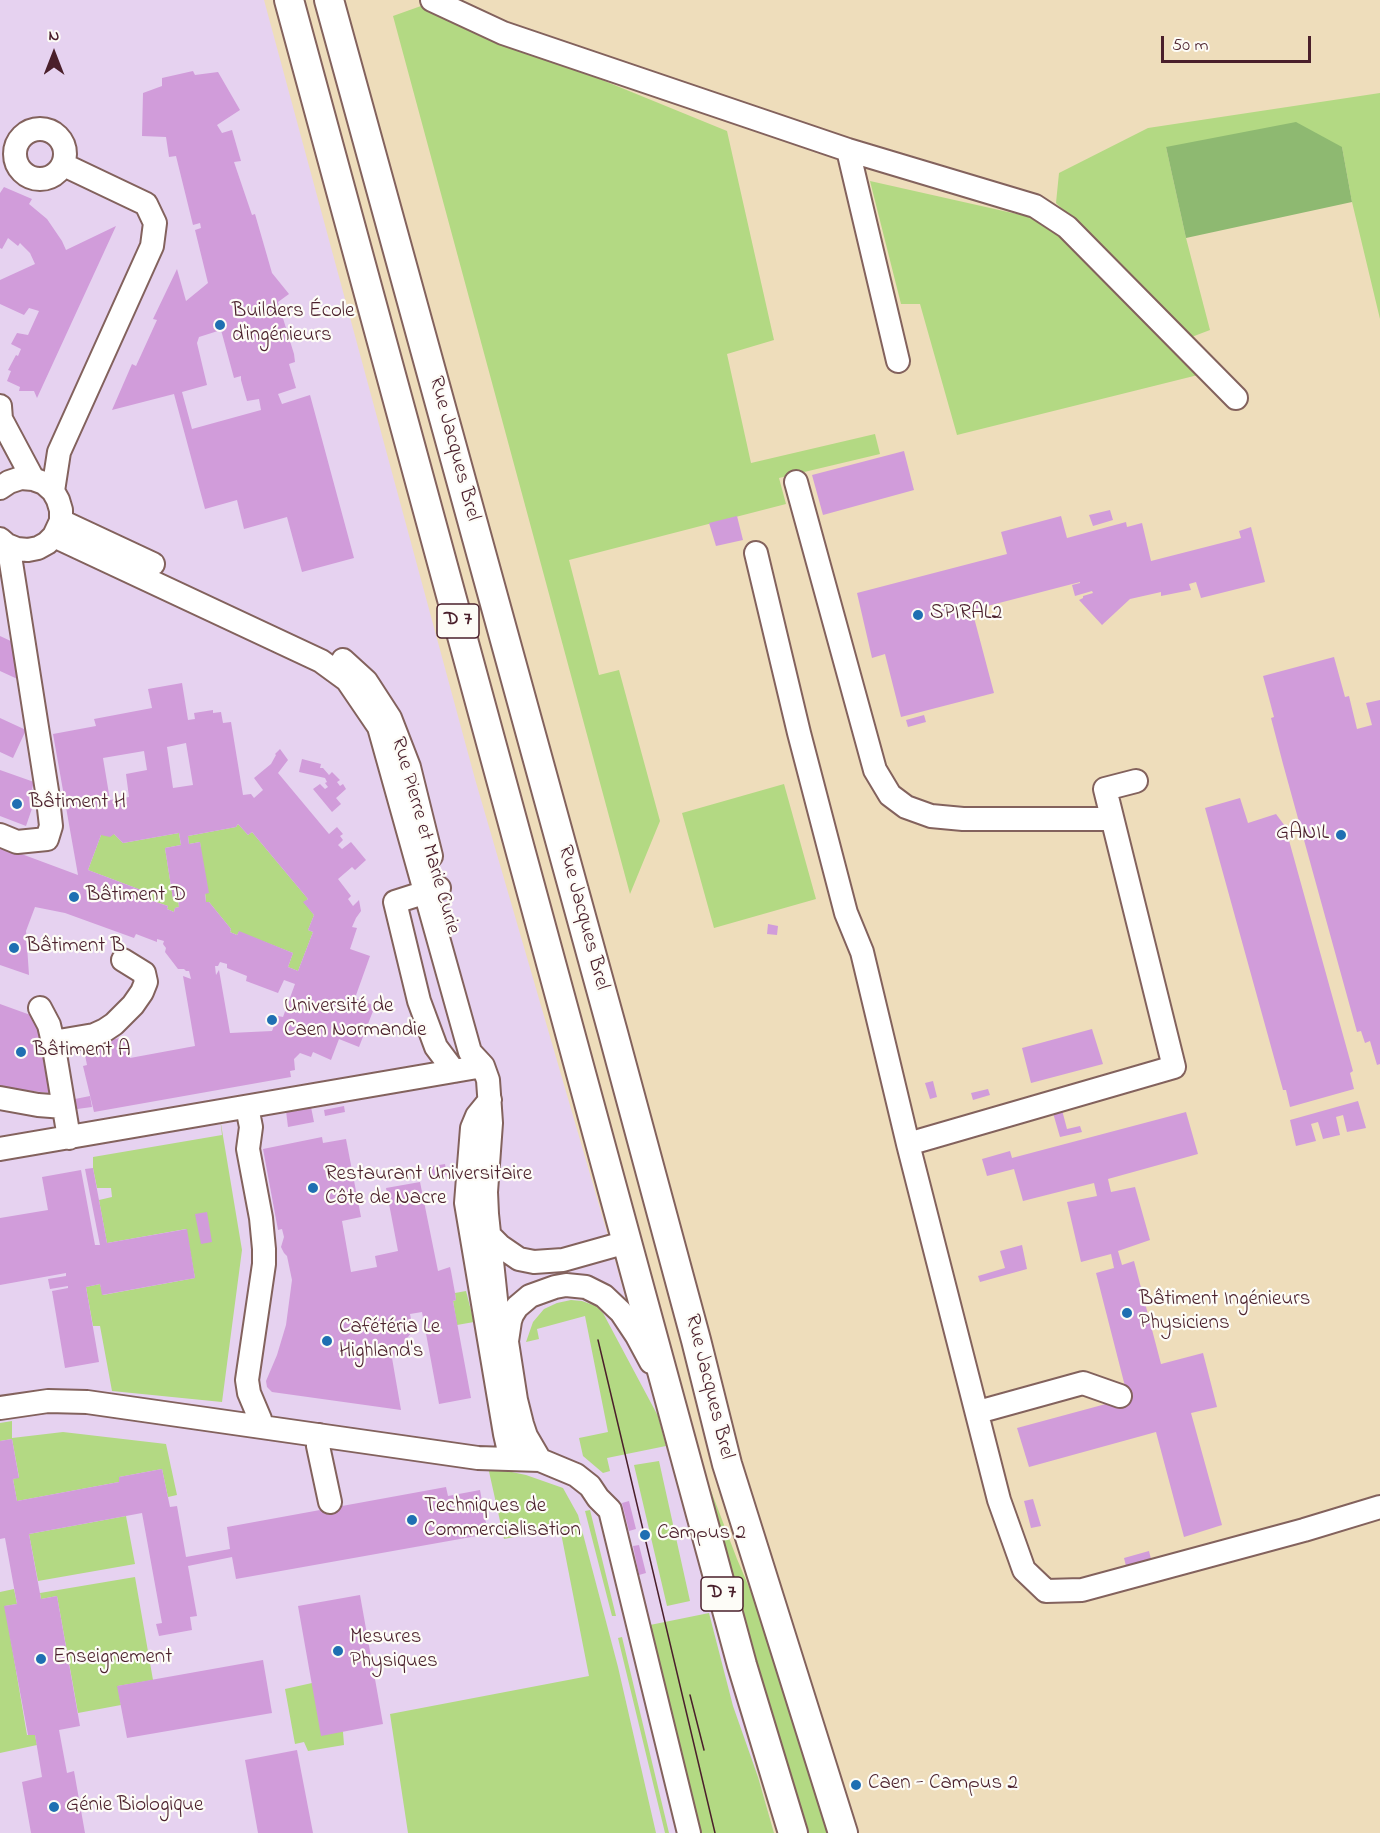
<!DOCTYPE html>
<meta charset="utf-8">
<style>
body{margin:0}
#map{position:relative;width:1380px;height:1833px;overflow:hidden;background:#edb;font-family:"Indie Flower",sans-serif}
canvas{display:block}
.north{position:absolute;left:24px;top:24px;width:60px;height:60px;-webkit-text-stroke:4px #fdfcf7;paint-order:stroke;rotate:0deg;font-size:16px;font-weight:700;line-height:24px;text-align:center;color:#4a1f2b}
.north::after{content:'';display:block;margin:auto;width:21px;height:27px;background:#4a1f2b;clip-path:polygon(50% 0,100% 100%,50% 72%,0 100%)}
.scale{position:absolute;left:1161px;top:36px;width:150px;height:27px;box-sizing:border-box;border:3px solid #4a1f2b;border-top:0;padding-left:8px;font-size:18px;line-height:21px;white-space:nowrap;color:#4a1f2b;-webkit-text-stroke:4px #fdfcf7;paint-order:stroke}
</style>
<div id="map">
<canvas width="1380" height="1833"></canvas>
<div class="north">N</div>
<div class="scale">50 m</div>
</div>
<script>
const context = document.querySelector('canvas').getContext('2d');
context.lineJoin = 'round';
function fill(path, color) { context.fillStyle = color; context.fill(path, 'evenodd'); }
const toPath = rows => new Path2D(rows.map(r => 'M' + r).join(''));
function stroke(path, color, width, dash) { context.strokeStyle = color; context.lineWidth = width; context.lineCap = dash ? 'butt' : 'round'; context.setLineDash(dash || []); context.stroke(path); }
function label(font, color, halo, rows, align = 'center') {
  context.font = font + ' "Indie Flower",sans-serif'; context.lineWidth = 4.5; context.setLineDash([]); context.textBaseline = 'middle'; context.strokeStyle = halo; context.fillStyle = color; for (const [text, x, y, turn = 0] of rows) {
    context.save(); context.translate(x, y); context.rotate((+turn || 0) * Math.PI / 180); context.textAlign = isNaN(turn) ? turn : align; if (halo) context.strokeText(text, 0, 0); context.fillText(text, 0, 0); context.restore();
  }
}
const built = toPath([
 [0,0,264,0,475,779,615,1260,774,1833,0,1833]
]);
const green = toPath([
 [421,6,727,131,774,340,727,354,751,463,875,434,880,454,779,478,786,504,569,560,599,675,619,670,660,821,630,894,393,16],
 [1380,93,1380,319,1352,202,1342,147,1166,147,1186,238,1210,330,1189,338,1056,203,1059,173,1148,128],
 [870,181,1048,221,1198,375,957,435,920,304,901,304],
 [784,784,816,899,714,928,682,813],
 [238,824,248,835,252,832,308,899,304,902,314,915,308,930,313,932,298,971,288,967,293,953,239,932,237,935,230,932,231,929,209,902,206,902,200,842,189,844,188,836,236,827],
 [179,833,181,845,165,848,173,899,178,898,179,907,175,908,174,912,167,909,168,906,147,899,149,893,88,870,101,835,114,834,123,843],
 [220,1118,242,1250,222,1402,112,1391,100,1326,93,1326,86,1287,100,1284,103,1295,195,1278,186,1229,107,1243,99,1200,112,1197,111,1188,97,1188,93,1168,93,1157,222,1135],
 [466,1291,474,1322,457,1325,453,1301,456,1300,455,1293],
 [571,1300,582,1301,596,1306,603,1313,658,1416,666,1446,607,1458,610,1471,603,1473,583,1456,579,1438,608,1432,585,1316,537,1329,539,1339,526,1342,533,1322,544,1309,557,1303],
 [12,1421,12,1438,63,1432,166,1444,177,1495,168,1497,162,1469,119,1477,119,1482,17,1501,13,1479,19,1477,12,1439,0,1441,0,1423],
 [659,1461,690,1601,667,1606,634,1465],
 [488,1467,526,1475,563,1488,578,1515,618,1667,656,1833,408,1833,390,1714,589,1676,560,1528,504,1539],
 [708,1483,737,1559,763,1620,829,1833,808,1833,776,1739,704,1486],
 [590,1510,616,1616,612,1616,585,1511],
 [126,1516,135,1564,38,1581,29,1534],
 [135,1577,153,1680,118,1686,121,1705,78,1713,57,1596,41,1599,40,1593],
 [14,1589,17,1604,5,1606,27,1735,35,1735,37,1745,0,1753,0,1592],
 [709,1613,733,1706,758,1777,774,1833,701,1833,650,1625],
 [622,1637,669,1833,665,1833,618,1638],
 [312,1683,343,1732,344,1745,308,1751,304,1742,295,1744,285,1689]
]);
const forest = toPath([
 [1296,122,1342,147,1352,202,1186,238,1166,147]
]);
const building = toPath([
 [193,71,195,75,218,72,240,110,217,125,222,133,232,130,241,161,234,162,252,215,255,214,272,273,289,294,278,302,294,354,295,362,289,364,296,388,278,394,282,404,310,395,354,558,302,572,287,517,244,529,237,500,205,509,174,394,112,410,132,364,136,366,157,320,153,319,177,269,186,301,208,283,195,230,201,228,200,223,193,225,176,156,169,157,166,137,142,136,143,93,162,86,162,78],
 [221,330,234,378,241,376,241,380,247,401,259,399,261,410,192,429,182,392,207,385,197,343,199,337],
 [4,187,32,199,29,204,47,219,62,241,66,250,116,226,37,398,34,391,19,391,20,387,7,381,11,371,8,370,16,355,18,356,21,349,11,344,17,333,28,335,39,311,29,308,24,315,0,304,0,280,35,264,30,253,20,243,18,246,8,238,2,249,0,248,0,193],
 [904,451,914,490,823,515,812,475],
 [1110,510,1113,520,1093,526,1089,515],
 [737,516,743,540,716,546,709,523],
 [1061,516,1067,538,1126,522,1127,527,1142,523,1151,561,1241,538,1239,531,1251,527,1265,582,1201,598,1196,582,1189,584,1191,590,1161,596,1161,592,1130,599,1102,625,1079,600,1083,598,1083,596,1093,593,1092,591,1075,596,1072,585,1080,583,1080,582,972,610,994,693,901,717,885,654,872,658,857,593,1007,554,1001,532],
 [0,636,15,643,24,682,0,671],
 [1334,657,1345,697,1349,696,1357,729,1372,725,1366,703,1380,700,1380,1064,1377,1065,1370,1041,1365,1043,1361,1031,1357,1032,1283,764,1271,718,1274,717,1263,676],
 [182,683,188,720,195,719,194,713,213,710,213,713,221,712,223,723,231,722,243,795,251,794,254,798,263,790,254,778,271,764,276,755,275,754,280,749,288,760,278,773,329,834,337,827,343,834,340,836,343,840,338,845,342,849,351,842,366,860,355,870,352,867,338,879,351,896,348,899,353,906,359,900,361,911,356,918,352,927,357,928,350,949,370,956,355,998,375,1006,359,1047,339,1039,331,1060,313,1052,311,1057,300,1053,294,1059,295,1070,290,1071,291,1077,94,1112,83,1066,87,1065,83,1045,126,1037,130,1058,195,1046,183,976,191,979,189,971,186,971,184,969,178,969,165,952,166,948,163,944,164,941,157,939,157,942,136,934,134,938,65,913,35,907,26,931,29,975,0,965,0,846,78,875,53,734,96,726,94,719,152,708,148,689],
 [186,743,193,785,173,788,167,747],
 [144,751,147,770,126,774,129,797,110,800,103,758],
 [238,824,248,835,252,832,308,899,303,902,314,915,308,930,313,932,298,971,288,967,293,953,239,931,237,935,230,932,231,929,209,902,206,902,205,894,209,893,200,842,189,844,188,836,236,827],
 [179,833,181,845,165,848,173,899,178,898,179,907,175,908,174,912,167,909,168,906,147,899,149,893,88,870,101,835,110,837,114,834,123,843],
 [220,962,227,964,227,968,247,976,246,981,278,993,284,980,295,984,283,1017,278,1016,272,1031,230,1033,219,970,216,975,215,966,218,966],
 [924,715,926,722,908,727,906,720],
 [0,718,26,730,13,758,0,752],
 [302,759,321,764,320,768,323,768,329,775,332,772,340,780,337,782,340,786,343,784,346,789,336,798,341,804,332,812,313,789,320,784,325,789,328,787,325,783,327,782,325,778,299,772],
 [0,770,34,782,32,789,38,791,26,826,0,816],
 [1240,798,1248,823,1276,814,1285,826,1353,1071,1350,1073,1354,1089,1290,1107,1286,1090,1283,1090,1205,808],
 [768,924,778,926,777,935,767,934],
 [0,1004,36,1017,49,1093,0,1087],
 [1092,1029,1103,1064,1031,1083,1022,1048],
 [933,1081,937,1097,930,1099,925,1083],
 [988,1089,990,1095,973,1100,971,1093],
 [90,1096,92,1107,77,1109,75,1099],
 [1358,1101,1366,1128,1347,1132,1343,1115,1336,1117,1340,1135,1323,1139,1318,1122,1311,1124,1316,1141,1296,1146,1290,1120],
 [344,1106,345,1112,325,1116,324,1110],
 [311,1107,314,1122,288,1127,286,1111],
 [1062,1110,1067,1129,1080,1126,1082,1132,1060,1137,1053,1113],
 [1186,1112,1198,1154,1108,1179,1111,1192,1135,1187,1150,1240,1118,1251,1122,1265,1134,1261,1161,1364,1203,1353,1217,1407,1191,1413,1222,1525,1184,1537,1156,1432,1029,1467,1017,1428,1128,1398,1096,1273,1114,1268,1111,1254,1081,1262,1067,1202,1097,1196,1094,1183,1023,1201,1014,1169,987,1176,982,1159,1010,1151,1012,1158],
 [322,1137,323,1143,346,1139,361,1217,342,1221,351,1272,377,1267,375,1256,398,1251,386,1188,420,1182,438,1271,450,1267,451,1271,455,1293,456,1300,453,1301,471,1398,439,1404,422,1312,410,1314,413,1330,394,1357,392,1358,401,1410,272,1392,267,1387,266,1381,277,1355,286,1325,292,1280,287,1256,284,1253,281,1247,284,1237,282,1229,278,1230,263,1149],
 [445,1164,447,1175,429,1178,427,1167],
 [93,1168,107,1243,187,1229,195,1278,102,1295,100,1284,86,1287,99,1362,65,1368,52,1291,68,1288,68,1286,50,1289,48,1279,66,1276,66,1273,0,1285,0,1218,48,1210,42,1177,81,1170,95,1245,100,1245,85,1169],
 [207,1212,212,1242,201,1244,195,1214],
 [1022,1245,1027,1269,980,1282,978,1276,1005,1268,1000,1251],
 [12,1439,19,1478,13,1479,17,1501,119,1482,119,1477,162,1469,170,1507,177,1506,186,1557,230,1549,227,1527,446,1487,448,1496,480,1490,488,1534,236,1579,232,1557,188,1566,197,1616,190,1617,192,1630,159,1636,156,1624,162,1623,142,1513,29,1534,41,1599,57,1596,80,1726,59,1730,67,1773,74,1771,85,1833,31,1833,22,1782,42,1777,35,1735,28,1735,4,1606,17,1604,5,1538,0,1539,0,1441],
 [1033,1499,1041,1526,1031,1528,1024,1501],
 [629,1501,636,1529,629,1531,622,1503],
 [639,1545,646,1573,639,1575,633,1546],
 [1149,1551,1151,1559,1126,1566,1124,1558],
 [360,1595,383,1724,321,1736,298,1606],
 [263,1660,272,1713,127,1738,117,1686],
 [297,1750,313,1833,258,1833,245,1760]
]);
const minor = toPath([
 [432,0,503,33,848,150,1035,206,1067,227,1236,398],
 '15 154a25 25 0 1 1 50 0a25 25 0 1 1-50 0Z',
 [848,150,898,361],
 [0,406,1,419,33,479],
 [796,482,875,770,890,795,906,807,931,816,963,819,1112,819],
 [0,488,9,482,21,478,33,479,44,483,53,491,58,500,61,510,61,521,54,536,47,543,38,548,28,550,17,549,7,545,0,539],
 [53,491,59,452,152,246,155,223,146,204,64,165],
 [61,521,153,564],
 [54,536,321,661,347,680,379,727,470,1052,483,1066,488,1080,491,1123,486,1192,487,1214,497,1309,507,1342,516,1400,522,1424,526,1436,540,1460],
 [756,553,799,733,846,913,862,952,908,1144],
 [343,660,366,681,390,718,409,767,431,856],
 [1136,781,1105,789,1174,1067,908,1144,999,1500,1024,1570,1046,1591,1082,1590,1093,1587,1304,1530,1380,1507],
 [0,835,17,842,47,839,51,826,47,791,10,556,17,549],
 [439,888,395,902,419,1001,436,1047,454,1071],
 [40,1008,49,1025,53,1042],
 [0,1098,38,1105,64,1107],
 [490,1100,477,1116,472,1128,466,1203,505,1434,508,1447,514,1459],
 [247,1107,251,1127,248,1149,261,1218,264,1249,264,1264,247,1380,249,1393,260,1419,259,1426],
 [69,1138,53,1042,94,1035,105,1030,114,1024,133,1005,142,992,146,982,144,973,123,960],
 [0,1149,483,1066],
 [488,1234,500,1246,519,1259,534,1262,563,1260,627,1242],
 [507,1341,510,1321,512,1315,517,1307,530,1296,555,1287,566,1285,586,1287,604,1296,621,1312,637,1336,651,1362],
 [0,1408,48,1401,87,1402,478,1458,540,1460,576,1475,590,1486,598,1498,610,1510,689,1833],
 [978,1412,1083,1383,1120,1396],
 [319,1435,318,1446,330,1502]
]);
const major = toPath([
 [289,0,742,1665,793,1833],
 [329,0,612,1029,696,1340,727,1464,843,1833]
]);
const tram = toPath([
 [598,1340,715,1833],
 [690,1695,704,1750]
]);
const markers = [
 [220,325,6,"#1f6fb2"],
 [918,615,6,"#1f6fb2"],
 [17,804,6,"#1f6fb2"],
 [1341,835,6,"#1f6fb2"],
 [74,897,6,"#1f6fb2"],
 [14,948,6,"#1f6fb2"],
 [272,1020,6,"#1f6fb2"],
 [21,1052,6,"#1f6fb2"],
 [313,1188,6,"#1f6fb2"],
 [1127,1313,6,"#1f6fb2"],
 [327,1341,6,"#1f6fb2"],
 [412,1520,6,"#1f6fb2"],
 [645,1535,6,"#1f6fb2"],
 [338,1651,6,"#1f6fb2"],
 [41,1659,6,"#1f6fb2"],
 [856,1785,6,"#1f6fb2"],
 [54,1807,6,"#1f6fb2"]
];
const shields = [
 [458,621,42],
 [722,1594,42]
];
const shieldNames = [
 ["D 7",458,621],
 ["D 7",722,1594]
];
const poiNames = [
 ["Builders École",232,313],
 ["d'ingénieurs",232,337],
 ["SPIRAL2",930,615],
 ["Bâtiment H",29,804],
 ["GANIL",1329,835,"right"],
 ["Bâtiment D",86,897],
 ["Bâtiment B",26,948],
 ["Université de",284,1008],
 ["Caen Normandie",284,1032],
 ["Bâtiment A",33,1052],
 ["Restaurant Universitaire",325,1176],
 ["Côte de Nacre",325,1200],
 ["Bâtiment Ingénieurs",1139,1301],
 ["Physiciens",1139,1325],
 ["Cafétéria Le",339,1329],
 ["Highland's",339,1353],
 ["Techniques de",424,1508],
 ["Commercialisation",424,1532],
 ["Campus 2",657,1535],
 ["Mesures",350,1639],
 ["Physiques",350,1663],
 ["Enseignement",53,1659],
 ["Caen - Campus 2",868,1785],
 ["Génie Biologique",66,1807]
];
const streetNames = [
 ["Rue Jacques Brel",453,449,75],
 ["Rue Pierre et Marie Curie",424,836,74],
 ["Rue Jacques Brel",582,918,75],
 ["Rue Jacques Brel",708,1387,76]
];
fill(built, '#e6d2f0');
fill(green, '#b3d983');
fill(forest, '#8eb971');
fill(building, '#d19cda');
stroke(minor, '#83625d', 26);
stroke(major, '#83625d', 32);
stroke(minor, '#fff', 22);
stroke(major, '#fff', 28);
stroke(tram, '#4a1f2b', 1.5);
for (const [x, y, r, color] of markers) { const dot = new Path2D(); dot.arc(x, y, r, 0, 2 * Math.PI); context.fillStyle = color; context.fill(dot); stroke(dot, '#fdfcf7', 2); }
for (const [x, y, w] of shields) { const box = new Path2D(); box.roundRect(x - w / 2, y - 17, w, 34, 4.5); context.fillStyle = '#fdfcf7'; context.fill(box); stroke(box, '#4a1f2b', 1.5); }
label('bold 20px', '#4a1f2b', null, shieldNames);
label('21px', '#4a1f2b', '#fdfcf7', poiNames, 'left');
label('21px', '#4a1f2b', '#fdfcf7', streetNames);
</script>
